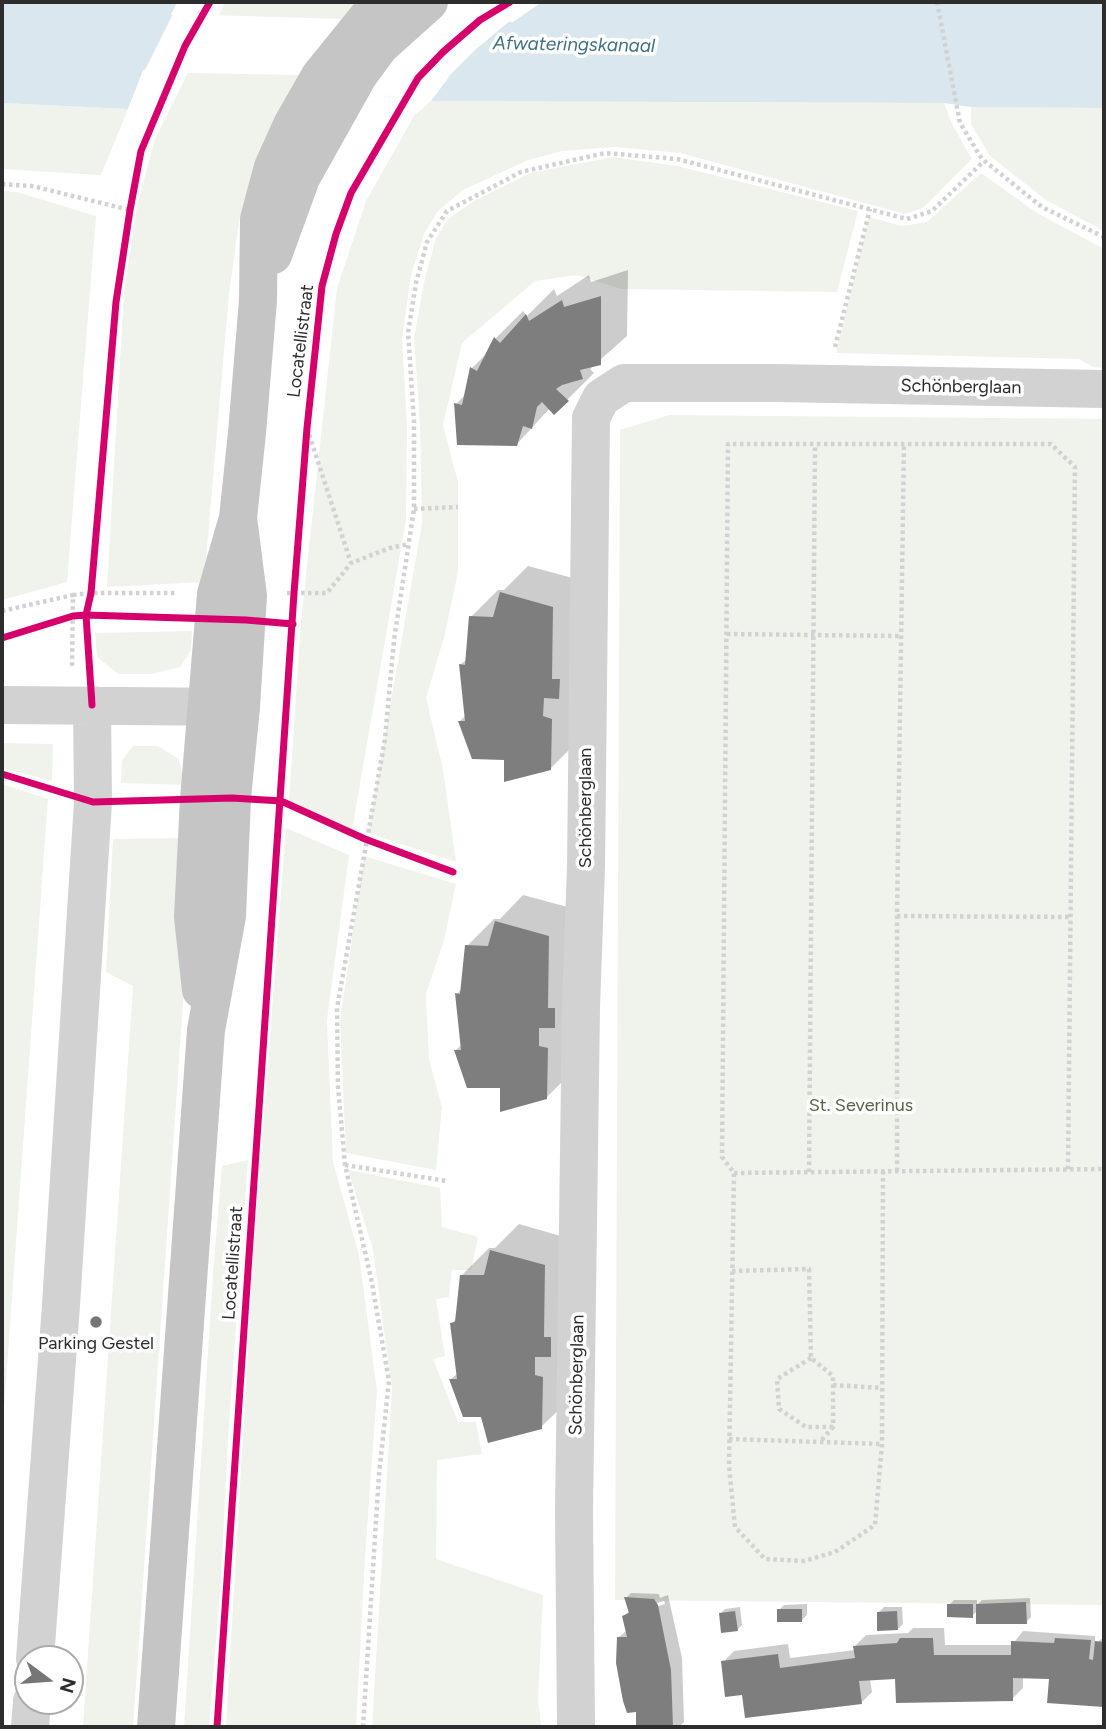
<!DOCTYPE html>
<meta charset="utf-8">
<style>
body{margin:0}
#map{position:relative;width:1106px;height:1729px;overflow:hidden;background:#fff;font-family:Figtree,sans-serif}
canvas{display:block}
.frame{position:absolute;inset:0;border:4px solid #2d2d2d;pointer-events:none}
.north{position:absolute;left:14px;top:1645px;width:70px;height:70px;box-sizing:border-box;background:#fff;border:2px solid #ababab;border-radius:50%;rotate:106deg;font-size:19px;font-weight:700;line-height:28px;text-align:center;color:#2d2d2d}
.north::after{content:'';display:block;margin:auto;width:24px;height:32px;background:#767676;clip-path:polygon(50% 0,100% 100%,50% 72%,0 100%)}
</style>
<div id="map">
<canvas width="1106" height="1729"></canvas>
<div class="frame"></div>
<div class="north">N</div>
</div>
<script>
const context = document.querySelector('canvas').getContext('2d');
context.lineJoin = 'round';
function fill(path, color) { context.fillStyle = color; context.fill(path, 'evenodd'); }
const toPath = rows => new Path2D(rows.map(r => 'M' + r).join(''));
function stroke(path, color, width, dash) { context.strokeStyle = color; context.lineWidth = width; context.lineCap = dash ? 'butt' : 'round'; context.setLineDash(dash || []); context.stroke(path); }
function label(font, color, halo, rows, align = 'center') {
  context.font = font + ' Figtree,sans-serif'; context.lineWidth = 7; context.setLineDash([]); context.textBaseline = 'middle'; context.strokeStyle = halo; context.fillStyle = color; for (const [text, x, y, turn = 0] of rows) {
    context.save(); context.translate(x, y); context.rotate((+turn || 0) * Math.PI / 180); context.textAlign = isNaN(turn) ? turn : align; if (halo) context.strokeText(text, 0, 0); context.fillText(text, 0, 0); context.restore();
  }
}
const green = toPath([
 [225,2,367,2,345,22,218,18],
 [188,73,307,73,257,158,240,216,229,294,204,582,107,587,124,292,137,205,155,139],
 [431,101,944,103,952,124,972,159,923,208,905,214,680,153,615,147,562,151,528,160,463,190,438,211,424,234,411,275,402,339,407,425,406,520,352,830,289,801,301,621,337,288,366,201,414,116],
 [2,103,128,109,101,175,2,169],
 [971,107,1104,108,1104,231,1046,200,990,156,971,124],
 [613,157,677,166,858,211,837,292,621,289,577,275,535,281,462,343,443,425,458,482,458,572,445,634,426,698,443,769,456,862,368,833,422,523,420,425,414,338,425,278,436,238,448,219,474,201,530,173],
 [981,173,1037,213,1104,249,1104,368,1093,367,1079,359,836,353,869,217,903,226,927,222],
 [2,191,17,192,96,216,67,582,2,600],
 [669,415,1104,419,1104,1605,615,1600,620,430],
 [192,631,191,650,180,667,152,674,118,674,97,657,95,633],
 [2,743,53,744,52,781,2,768],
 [133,746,158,746,179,759,185,785,121,783,122,760],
 [2,784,48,799,2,1437],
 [286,828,349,855,327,1020,333,1162,359,1255,377,1391,365,1557,356,1727,226,1727,254,1245],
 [181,838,184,988,133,1727,83,1727,133,986,106,972,113,839],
 [364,856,456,884,444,940,426,994,429,1059,442,1107,436,1170,346,1153,340,1021],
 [248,1160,228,1438,221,1580,209,1727,184,1727,213,1273,222,1166],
 [348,1170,440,1188,442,1227,478,1237,471,1270,452,1270,449,1297,436,1299,445,1356,433,1359,458,1422,476,1422,482,1454,437,1460,436,1559,543,1595,538,1699,541,1727,372,1727,392,1390,373,1249]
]);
const water = toPath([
 [2,2,177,2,171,15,345,22,513,22,542,2,1104,2,1104,108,971,107,944,103,431,101,449,77,143,70,128,109,2,103]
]);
const pier = toPath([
 [173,14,345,19,511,20,475,50,447,78,144,72]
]);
const shadow = toPath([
 [628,270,627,336,590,369,594,373,555,412,550,408,517,444,456,404,467,393,472,368,489,351,496,338,523,311,527,316,554,289,557,296,589,275,591,282],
 [528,566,580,580,577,742,550,769,506,758,460,721,466,715,460,665,467,659,471,617,498,590,504,590],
 [523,895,575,909,573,1071,546,1098,501,1087,456,1050,462,1044,457,994,462,988,467,946,494,919,500,919],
 [519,1224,571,1239,569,1400,541,1427,482,1416,451,1379,458,1373,452,1323,458,1317,462,1275,489,1248,495,1248],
 [631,1593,659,1594,660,1598,668,1595,682,1658,684,1722,679,1727,638,1727,638,1709,619,1637,627,1630,624,1616,630,1610,626,1598],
 [664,1601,665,1604,634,1614,634,1610],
 [1030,1598,1031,1617,1026,1622,977,1611,972,1616,949,1605,954,1600,977,1600,977,1605,982,1600],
 [807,1604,807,1615,802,1620,779,1610,784,1605],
 [740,1607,742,1625,737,1630,720,1614,725,1609],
 [884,1607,902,1607,903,1624,898,1629,879,1612],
 [913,1628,944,1628,945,1645,1012,1645,1023,1631,1095,1636,1095,1644,1104,1637,1104,1706,1049,1701,1051,1677,1023,1676,1023,1688,1012,1699,897,1677,870,1679,872,1692,861,1703,744,1693,723,1662,734,1651,788,1644,790,1658,855,1650,855,1646,866,1635,908,1633]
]);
const building = toPath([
 [601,296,601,365,580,370,583,379,562,385,556,389,569,401,554,415,542,402,537,407,532,429,523,426,517,446,457,445,454,403,462,405,470,367,477,371,494,337,500,343,526,314,529,321,562,300,564,307],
 [500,592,553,607,552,679,560,679,559,699,544,698,543,716,552,719,551,770,504,782,504,760,472,759,458,721,465,721,459,664,465,665,469,616,493,617],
 [495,921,549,936,548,1008,555,1008,555,1028,539,1028,539,1046,548,1048,547,1099,500,1112,500,1088,467,1088,454,1050,461,1050,455,993,460,994,465,945,488,946],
 [490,1250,545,1265,544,1337,551,1337,551,1357,535,1357,535,1375,543,1377,542,1429,488,1443,481,1417,463,1417,449,1379,457,1379,450,1323,455,1322,460,1275,484,1275],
 [624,1597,654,1599,658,1605,671,1670,673,1727,636,1727,636,1712,627,1713,623,1701,616,1663,617,1637,627,1637,622,1616,629,1613],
 [1026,1602,1027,1624,976,1624,976,1604],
 [947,1604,973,1604,973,1618,947,1617],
 [777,1609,802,1609,802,1622,777,1622],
 [735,1611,738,1631,721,1633,719,1613],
 [897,1611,898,1630,877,1631,877,1612],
 [900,1638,933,1638,934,1655,1011,1655,1011,1641,1054,1643,1055,1638,1091,1640,1089,1659,1093,1660,1095,1641,1104,1642,1104,1707,1047,1703,1049,1679,1013,1678,1013,1701,896,1703,895,1679,859,1681,862,1704,745,1718,742,1695,725,1697,721,1661,778,1654,780,1668,855,1658,853,1646,897,1643]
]);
const path = toPath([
 [937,2,960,123,982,159,1042,207,1104,237],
 [2,184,32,186,130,210],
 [835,347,870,209],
 [307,428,351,563],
 [414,509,458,507],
 [287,593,327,593,351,563,390,548,409,544],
 [73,595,91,593,177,593],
 [2,611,73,595,72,668],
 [727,634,900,636],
 [897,916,1071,917],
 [345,1165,447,1181],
 [883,1171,882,1444,875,1525,835,1552,804,1561,765,1559,735,1527,729,1466,734,1173,722,1157,728,444,1051,444,1075,467,1068,1170],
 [897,1171,897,916,904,444],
 [809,1172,815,444],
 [734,1173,1104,1169],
 [732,1271,809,1269,811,1358,833,1376,833,1427,820,1442],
 [811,1358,777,1379,779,1409,806,1427,833,1427],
 [833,1385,882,1388],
 [729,1439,882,1444],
 [363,1727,379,1474,389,1381,371,1278,345,1165,338,1087,337,1008,385,739,394,640,414,509,414,422,408,333,416,283,427,242,447,211,521,172,605,153,677,159,907,219,932,211,984,161]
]);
const minor = toPath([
 [2,705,241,707],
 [35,1659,61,1305,93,802,92,705],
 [30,1727,32,1701],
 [576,1727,574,1511,581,1008,586,867,591,418,601,398,624,383,777,383,1104,389]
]);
const major = toPath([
 [273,255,301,178,358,76,380,46,429,2],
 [201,990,193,917,199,799,216,594,238,518,247,433,258,300,259,219,273,167,292,125,320,76,367,18,385,2],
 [156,1727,206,1030,227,916,232,798,241,707,248,596,238,518]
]);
const cycleway = toPath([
 [2,638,73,616,86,615,246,620,293,624],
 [92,705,86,615,91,593,116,302,130,210,141,151,185,46,210,2],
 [2,774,93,802,232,798,281,801,365,839,453,872],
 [217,1727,294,593,307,428,322,286,336,234,351,193,418,78,443,52,480,20,510,2]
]);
const markers = [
 [96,1322,7,"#767676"]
];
const streetNames = [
 ["Locatellistraat",301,341,-83],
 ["Schönberglaan",961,387,1],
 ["Schönberglaan",586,808,-90],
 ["Locatellistraat",233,1263,-86],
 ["Schönberglaan",577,1375,-89]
];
const parkNames = [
 ["St. Severinus",861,1106]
];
const poiNames = [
 ["Parking Gestel",96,1344]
];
const waterNames = [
 ["Afwateringskanaal",574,45,1]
];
fill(green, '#f0f3ec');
fill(water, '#dae7ee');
fill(pier, '#fff');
fill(shadow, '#0003');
fill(building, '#7e7e7e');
stroke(path, '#d2d2d2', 4.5, [3.5, 3.5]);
stroke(minor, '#d2d2d2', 38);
stroke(major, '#c5c5c5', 38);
stroke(cycleway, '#d6006c', 7);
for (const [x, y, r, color] of markers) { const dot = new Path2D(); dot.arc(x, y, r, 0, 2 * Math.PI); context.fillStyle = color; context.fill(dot); stroke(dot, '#fff', 2.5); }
label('18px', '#2d2d2d', '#fff', streetNames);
label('18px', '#526440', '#fff', parkNames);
label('18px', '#2d2d2d', '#fff', poiNames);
label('italic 19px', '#446f86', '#fff', waterNames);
</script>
